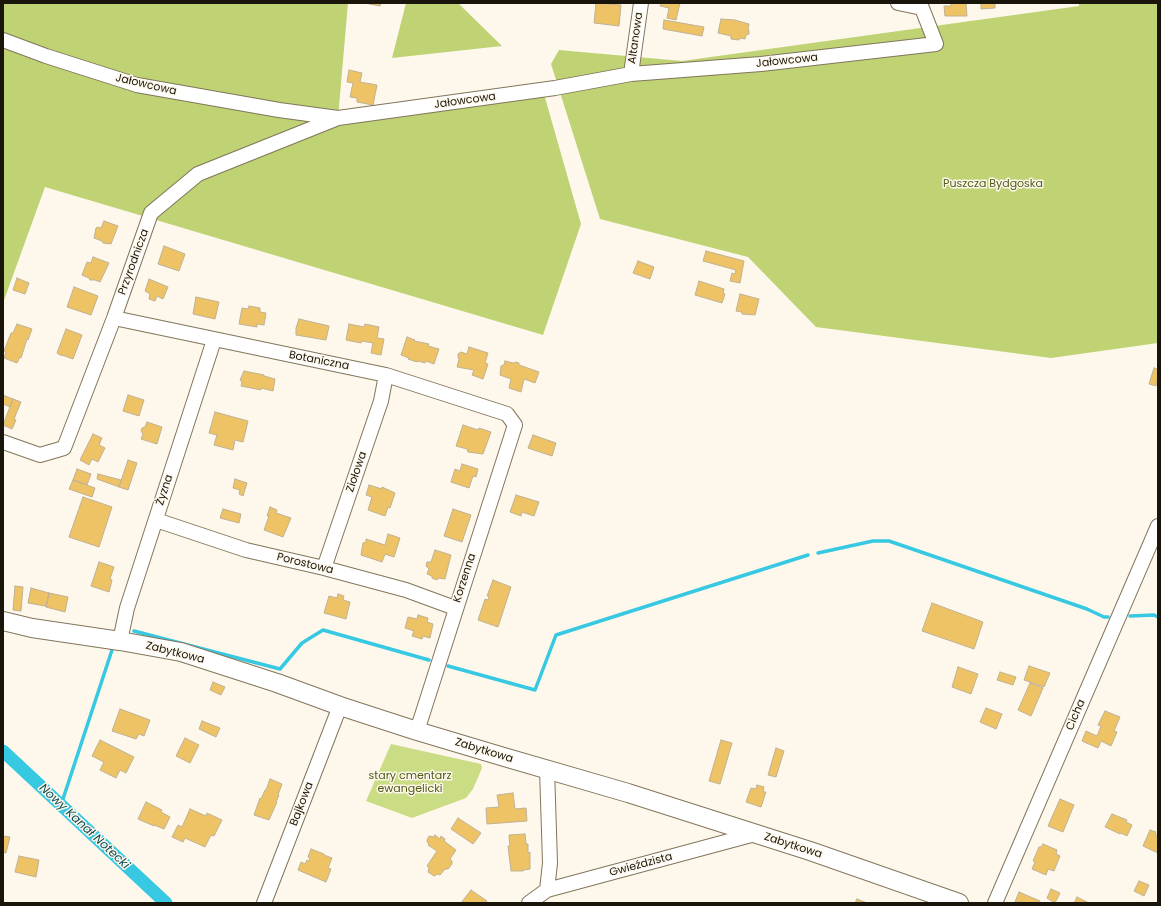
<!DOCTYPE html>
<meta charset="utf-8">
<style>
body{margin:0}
#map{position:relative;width:1161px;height:906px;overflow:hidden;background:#fef8ec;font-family:Poppins,sans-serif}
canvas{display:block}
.frame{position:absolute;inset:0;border:4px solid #1a150b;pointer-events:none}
</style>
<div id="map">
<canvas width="1161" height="906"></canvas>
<div class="frame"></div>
</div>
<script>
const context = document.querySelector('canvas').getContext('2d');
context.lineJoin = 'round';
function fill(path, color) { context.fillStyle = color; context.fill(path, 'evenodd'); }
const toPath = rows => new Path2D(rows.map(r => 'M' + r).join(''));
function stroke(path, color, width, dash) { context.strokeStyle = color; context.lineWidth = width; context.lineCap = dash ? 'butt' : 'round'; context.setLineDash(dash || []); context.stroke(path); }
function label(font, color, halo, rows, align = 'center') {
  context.font = font + ' Poppins,sans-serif'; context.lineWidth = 3; context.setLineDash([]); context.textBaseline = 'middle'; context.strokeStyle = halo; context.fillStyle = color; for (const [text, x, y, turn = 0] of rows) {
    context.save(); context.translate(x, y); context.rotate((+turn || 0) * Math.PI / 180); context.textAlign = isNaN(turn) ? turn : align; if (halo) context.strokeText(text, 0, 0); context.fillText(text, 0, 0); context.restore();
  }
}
const green = toPath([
 [391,744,481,764,482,768,473,789,466,798,412,818,366,801]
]);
const forest = toPath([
 [3,3,348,3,338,118,544,94,581,224,543,335,45,187,3,303],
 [406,3,458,3,502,46,392,58],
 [1079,3,1158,3,1158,343,1051,358,816,327,748,257,600,219,551,64,559,50,682,61,1079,6]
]);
const stream = toPath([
 [818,553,873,541,889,541,1087,609,1104,617,1108,617],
 [1130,616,1154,615,1158,617],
 [134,631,280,669,302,643,323,630,429,660],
 [448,666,535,690,556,635,808,555],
 [61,805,112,650]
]);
const canal = toPath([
 [3,751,166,903]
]);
const building = toPath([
 [364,3,381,3,380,6,364,3],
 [596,3,621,5,619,26,594,23,596,3],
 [661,3,680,3,676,20,667,18,669,8,660,6,661,3],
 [951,3,966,3,967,16,945,16,944,6,951,6,951,3],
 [981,3,995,3,995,8,981,9,981,3],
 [721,19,735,20,749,24,748,29,749,31,749,34,746,35,745,39,740,38,739,40,731,39,731,36,718,33,721,19],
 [664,20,704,27,702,36,663,29,664,20],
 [349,70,362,73,360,82,377,85,373,105,357,102,357,98,350,97,353,83,347,82,349,70],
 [104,221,118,226,111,244,103,243,102,241,94,238,96,228,98,227,101,228,104,221],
 [164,246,185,254,179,271,158,264,164,246],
 [706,251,744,261,740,283,730,281,732,273,735,274,736,270,703,261,706,251],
 [93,257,109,263,100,282,95,280,90,280,89,278,82,275,87,262,91,263,93,257],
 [638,261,654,267,650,279,633,273,638,261],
 [17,278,29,283,25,294,13,290,17,278],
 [149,279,168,287,163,299,157,296,155,301,149,299,150,294,145,291,149,279],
 [699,281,724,289,723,293,725,294,722,303,695,295,699,281],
 [74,287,98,296,91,315,67,307,74,287],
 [740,294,759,299,755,315,742,314,742,312,736,311,740,294],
 [196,297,219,302,215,319,193,314,196,297],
 [249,306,260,308,260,312,266,313,264,325,257,324,257,327,239,324,242,308,248,309,249,306],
 [299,319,329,326,326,340,296,335,296,328,299,319],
 [17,324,32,329,28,340,27,339,21,358,20,357,17,363,4,358,6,352,4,351,11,333,13,333,17,324],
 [349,324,364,327,365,324,379,327,377,338,384,339,381,355,371,353,373,343,362,341,361,343,346,340,349,324],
 [66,329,82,335,73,359,65,356,60,355,57,353,66,329],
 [407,337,415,340,414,341,429,344,428,346,439,349,434,364,426,361,425,363,418,361,417,362,408,359,409,358,401,355,407,337],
 [469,347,488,353,485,363,488,364,483,379,472,375,474,370,457,367,459,359,458,357,458,354,461,352,467,354,469,347],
 [505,361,513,363,516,362,519,363,519,365,539,372,535,383,524,379,521,392,509,388,511,379,500,375,501,366,504,365,505,361],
 [1154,368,1158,369,1158,378,1156,386,1149,384,1154,368],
 [244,371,264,375,264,376,275,379,273,391,261,388,261,390,241,386,242,382,240,380,244,371],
 [3,395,13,399,10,407,3,404,3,395],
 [128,395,144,400,139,416,123,411,128,395],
 [13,399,21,402,14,419,16,420,12,429,3,425,13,399],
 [215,412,248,421,243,442,235,440,233,450,214,445,217,435,209,433,215,412],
 [147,422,162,427,157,444,141,439,143,434,141,431,142,428,145,427,147,422],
 [463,425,478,430,479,428,491,432,483,454,468,452,467,449,456,446,463,425],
 [93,434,102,438,99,445,105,448,98,462,92,459,89,465,80,460,93,434],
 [533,435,556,443,552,456,528,448,533,435],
 [128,460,137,463,128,490,119,487,128,460],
 [462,464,478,469,476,477,473,476,469,488,451,482,455,469,460,471,462,464],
 [77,469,91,474,87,485,73,480,77,469],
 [98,474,121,480,119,487,97,479,98,474],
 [235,479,247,483,243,496,239,494,240,490,233,488,235,479],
 [73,480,95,488,92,497,69,489,73,480],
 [369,485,382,489,382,487,395,493,390,508,388,507,385,516,368,510,372,497,366,495,369,485],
 [516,495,539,502,534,516,522,512,521,516,510,512,516,495],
 [83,497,112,507,99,547,69,537,83,497],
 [270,507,277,510,276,513,291,518,283,537,264,530,269,516,267,516,270,507],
 [223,509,241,514,239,523,220,518,223,509],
 [453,509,471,515,462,542,444,536,453,509],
 [388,534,400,538,394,557,385,554,382,562,361,555,363,543,366,542,366,539,385,545,388,534],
 [435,550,451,555,445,579,438,578,437,580,432,578,432,576,427,574,429,569,426,566,427,562,431,562,435,550],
 [99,562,114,567,110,579,112,580,109,592,91,586,99,562],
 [493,580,511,587,498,627,478,620,485,599,488,600,489,596,487,596,493,580],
 [15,586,23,587,21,611,13,610,15,586],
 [31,588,49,593,46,607,45,606,28,603,31,588],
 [49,593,68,597,65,612,46,607,49,593],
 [338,594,344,596,343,600,350,602,346,619,324,613,329,596,337,598,338,594],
 [932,603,983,622,974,649,922,631,932,603],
 [418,615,428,618,427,622,433,624,430,638,423,636,422,639,412,636,414,631,405,628,408,617,417,619,418,615],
 [1029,666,1050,673,1044,687,1024,680,1029,666],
 [958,667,978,674,971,694,952,687,958,667],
 [1000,672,1016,677,1013,685,997,680,1000,672],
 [213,682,225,687,221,695,210,690,213,682],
 [1030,683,1043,688,1031,716,1018,710,1030,683],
 [986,708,1002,714,996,729,980,722,986,708],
 [120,709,150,720,144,736,139,734,136,739,112,731,120,709],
 [1105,711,1120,717,1114,731,1117,732,1111,746,1101,741,1098,748,1082,741,1086,731,1097,736,1101,726,1098,725,1105,711],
 [202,721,220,728,216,737,199,729,202,721],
 [185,738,199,745,190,763,176,756,185,738],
 [100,740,134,757,126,773,120,770,116,778,100,770,104,762,92,756,100,740],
 [721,740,732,743,720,784,709,781,721,740],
 [776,748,784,751,776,777,768,775,776,748],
 [270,779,282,784,278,795,279,795,276,802,277,802,269,820,254,815,260,798,261,799,265,790,266,790,270,779],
 [757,785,764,787,763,792,766,792,761,807,746,802,751,788,756,789,757,785],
 [513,793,515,809,526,808,527,821,487,824,486,808,499,807,497,795,513,793],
 [1060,799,1074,805,1063,832,1048,826,1060,799],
 [146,802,162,810,161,812,170,817,164,829,154,825,154,826,138,819,146,802],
 [190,809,206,816,207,813,222,820,214,836,211,835,205,847,185,838,183,842,172,837,178,825,182,827,190,809],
 [1112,814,1127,820,1126,822,1132,825,1127,836,1121,833,1120,834,1105,827,1112,814],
 [458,818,481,833,473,844,451,829,458,818],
 [1150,830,1156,832,1155,834,1158,836,1158,853,1143,846,1150,830],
 [525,834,526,844,528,844,528,853,530,852,530,869,524,870,523,871,511,871,508,846,510,846,509,835,525,834],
 [435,835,440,839,441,836,445,839,444,841,456,850,450,859,452,861,452,864,448,869,445,869,440,875,438,874,434,876,428,872,429,868,427,866,437,851,428,845,429,844,427,842,427,840,429,836,434,837,435,835],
 [3,836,10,837,6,853,3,852,3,836],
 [1043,844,1057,850,1056,854,1060,856,1054,871,1048,869,1046,875,1032,869,1035,862,1033,861,1039,847,1041,847,1043,844],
 [311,849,324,854,324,855,332,858,328,868,331,869,326,882,298,870,301,862,305,864,307,860,309,861,310,858,308,857,311,849],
 [19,856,39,860,36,877,15,872,19,856],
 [1139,881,1149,885,1144,896,1134,891,1139,881],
 [1051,889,1060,893,1055,903,1047,898,1051,889],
 [471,890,487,901,486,903,461,903,471,890],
 [1019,892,1040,901,1039,903,1015,902,1019,892],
 [1077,897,1089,903,1074,903,1077,897],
 [857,899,867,903,855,903,857,899]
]);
const minor = toPath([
 [898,3,922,8],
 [3,40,46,56,137,85,279,110,338,118,555,88,631,74,761,64,936,44,920,3],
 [631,74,641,3],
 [114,318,386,375,507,414,515,425,417,731],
 [3,442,40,455,64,448,114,318,151,213,198,174,338,118],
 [156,520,246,550,324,568,406,590,455,608],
 [324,568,381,401,386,375],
 [120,641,127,608,214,340],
 [547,769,550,863,547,890],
 [264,903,340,706],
 [529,903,547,890,755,834],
 [995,903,1158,526]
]);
const tertiary = toPath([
 [3,621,32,628,120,641,181,652,277,683,340,706,417,731,504,757,628,793,810,851,959,903]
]);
const streetNames = [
 ["Altanowa",636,38,-82],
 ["Jałowcowa",787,61,-6],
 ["Jałowcowa",146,85,13],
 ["Jałowcowa",465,101,-8],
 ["Przyrodnicza",134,262,-70],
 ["Botaniczna",319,361,11],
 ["Ziołowa",357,472,-71],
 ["Żyzna",165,490,-72],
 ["Porostowa",305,564,14],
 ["Korzenna",465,578,-72],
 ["Zabytkowa",175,653,14],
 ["Cicha",1076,715,-67],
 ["Zabytkowa",484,751,17],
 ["Bajkowa",302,804,-69],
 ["Zabytkowa",793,846,18],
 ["Gwieździsta",641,865,-15]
];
const parkNames = [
 ["Puszcza Bydgoska",993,184],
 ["stary cmentarz",410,776],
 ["ewangelicki",410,789]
];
const waterNames = [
 ["Nowy Kanał Notecki",84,827,43]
];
fill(green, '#cadc84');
fill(forest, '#bfd374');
stroke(stream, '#37c8e2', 3.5);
stroke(canal, '#37c8e2', 13);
fill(building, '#eec365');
stroke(building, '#bfb194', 1);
stroke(minor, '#82755a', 16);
stroke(tertiary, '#82755a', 20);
stroke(minor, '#fff', 14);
stroke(tertiary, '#fff', 18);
label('11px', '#1a150b', '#fef8ec', streetNames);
label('11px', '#4f5b17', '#fef8ec', parkNames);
label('italic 12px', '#0f4b56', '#fef8ec', waterNames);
</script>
